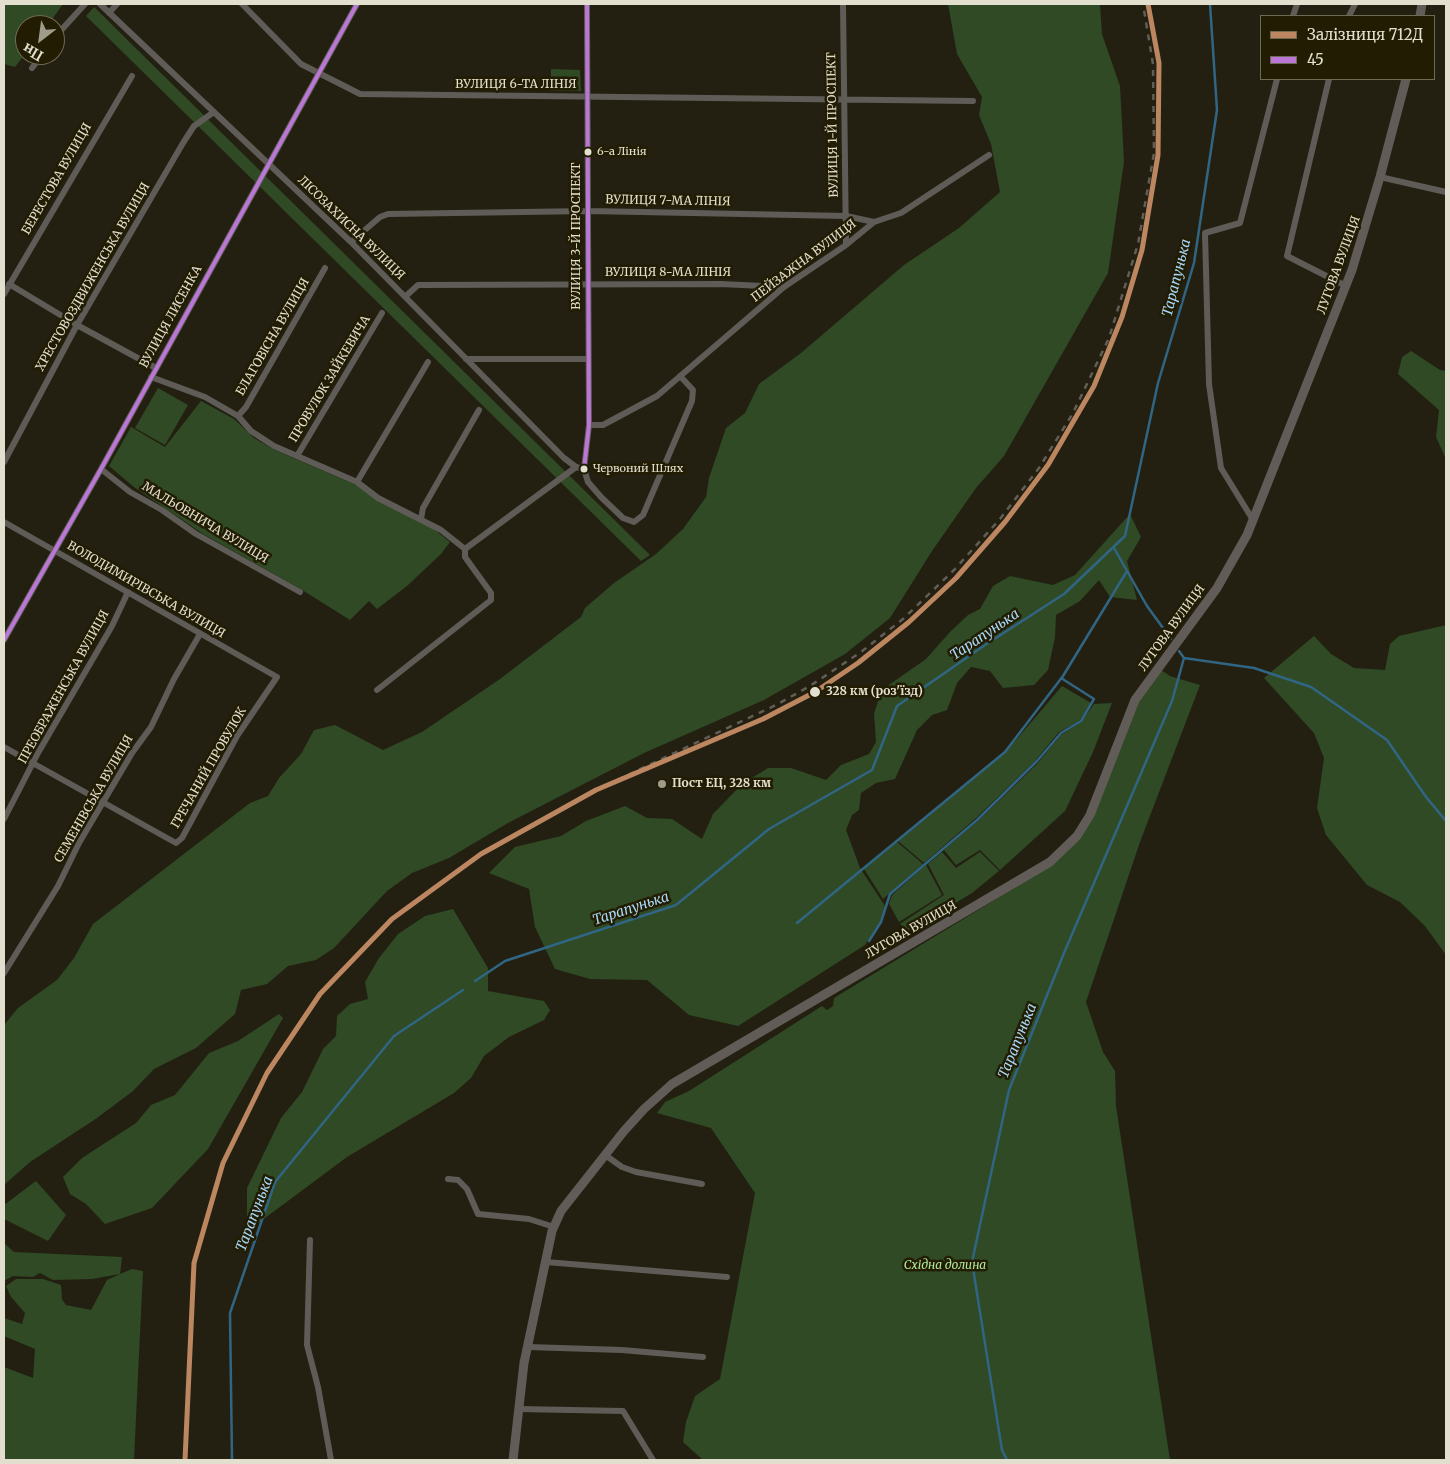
<!DOCTYPE html>
<meta charset="utf-8">
<style>
body{margin:0}
#map{position:relative;width:1450px;height:1464px;overflow:hidden;background:#232011;font-family:Merriweather,serif}
canvas{display:block}
.frame{position:absolute;inset:0;border:5px solid #e2dfcf;pointer-events:none}
.legend{position:absolute;left:1260px;top:15px;width:175px;height:65px;box-sizing:border-box;background:#211c02;border:1px solid #6e6a54;margin:0;padding:6px 9px;list-style:none;font-size:15px;color:#e2dfcf}
.legend li{display:flex;align-items:center;gap:10px;height:25px}
.legend b{width:25px;border:1px solid #6e6a54}
.north{position:absolute;left:15px;top:15px;width:50px;height:50px;box-sizing:border-box;background:#211c02;border:1px solid #6e6a54;border-radius:50%;rotate:210deg;font-size:14px;font-weight:700;line-height:20px;text-align:center;color:#e2dfcf}
.north::after{content:'';display:block;margin:auto;width:18px;height:22px;background:#9f9c8c;clip-path:polygon(50% 0,100% 100%,50% 72%,0 100%)}
</style>
<div id="map">
<canvas width="1450" height="1464"></canvas>
<div class="frame"></div>
<ul class="legend">
<li><b style="height:6px;background:#bb8660"></b>Залізниця 712Д</li>
<li><b style="height:6px;background:#ba77d6"></b>45</li>
</ul>
<div class="north">Пн</div>
</div>
<script>
const context = document.querySelector('canvas').getContext('2d');
context.lineJoin = 'round';
function fill(path, color) { context.fillStyle = color; context.fill(path, 'evenodd'); }
const toPath = rows => new Path2D(rows.map(r => 'M' + r).join(''));
function stroke(path, color, width, dash) { context.strokeStyle = color; context.lineWidth = width; context.lineCap = dash ? 'butt' : 'round'; context.setLineDash(dash || []); context.stroke(path); }
function label(font, color, halo, rows, align = 'center') {
  context.font = font + ' Merriweather,serif'; context.lineWidth = 5; context.setLineDash([]); context.textBaseline = 'middle'; context.strokeStyle = halo; context.fillStyle = color; for (const [text, x, y, turn = 0] of rows) {
    context.save(); context.translate(x, y); context.rotate((+turn || 0) * Math.PI / 180); context.textAlign = isNaN(turn) ? turn : align; if (halo) context.strokeText(text, 0, 0); context.fillText(text, 0, 0); context.restore();
  }
}
const green = toPath([
 [4,4,63,4,48,25,25,25,25,54,15,67,4,64],
 [948,4,1100,4,1102,34,1120,86,1124,162,1108,273,1004,456,976,488,932,551,890,618,845,654,764,700,644,753,508,823,449,858,412,873,387,891,334,948,316,960,288,966,267,984,241,990,235,1014,196,1048,154,1069,133,1091,97,1118,30,1162,4,1185,4,1025,18,1008,57,980,74,958,93,924,250,803,268,796,279,778,301,754,314,730,335,725,383,750,422,732,500,679,581,617,585,608,614,583,656,554,683,529,706,497,709,478,726,428,745,413,759,384,801,353,904,265,959,228,1000,192,991,144,979,115,982,97,957,54],
 [94,7,650,555,641,561,86,16],
 [551,69,580,70,581,91,551,91],
 [1411,351,1440,370,1446,371,1446,459,1436,437,1439,410,1398,374,1402,357],
 [158,388,188,405,165,445,135,428],
 [201,401,234,419,254,438,275,450,356,485,431,527,450,542,441,554,407,586,377,609,369,601,350,620,299,588,203,534,134,487,109,466,131,427,165,447],
 [1130,514,1141,537,1127,561,1137,600,1110,597,1099,580,1080,601,1056,615,1055,637,1048,670,1034,685,1003,688,990,671,971,667,957,683,947,710,932,715,917,730,895,779,876,783,861,793,859,810,852,815,846,830,860,868,885,906,880,922,865,945,738,1026,689,1015,647,980,590,979,555,969,535,927,529,889,489,873,515,847,561,836,586,821,625,806,647,818,672,819,702,839,713,814,742,784,768,768,791,768,826,780,841,765,869,754,876,742,874,714,879,698,886,687,926,659,950,632,968,615,980,609,993,586,1010,576,1053,585,1075,575],
 [1446,625,1446,955,1425,926,1400,902,1367,885,1326,835,1317,808,1324,758,1314,733,1264,678,1314,636,1331,654,1354,668,1385,670,1390,644,1399,636],
 [1161,670,1170,676,1200,685,1140,842,1086,1002,1103,1052,1115,1071,1116,1106,1170,1460,703,1460,683,1442,686,1422,695,1396,720,1379,755,1193,711,1128,657,1113,665,1102,689,1091,822,1006,827,1010,833,1006,834,998,1052,865,1079,838,1139,700],
 [1062,686,1091,703,1079,721,1059,732,1034,762,976,818,924,863,898,841,1005,753],
 [1112,703,1093,752,1065,811,1000,870,980,850,956,865,944,850,978,821,1036,765,1061,735,1081,722,1094,704],
 [897,842,923,864,883,899,864,869],
 [942,852,956,868,980,852,999,871,972,893,909,931,900,924,944,895,928,864],
 [926,865,942,895,899,922,889,904,892,895],
 [453,909,488,968,488,991,544,1001,550,1010,544,1020,509,1037,484,1056,471,1078,454,1093,347,1157,257,1224,247,1223,247,1188,281,1118,302,1092,323,1049,336,1036,337,1016,350,1004,368,999,365,982,379,958,398,934,425,916],
 [279,1014,283,1018,208,1149,152,1208,105,1224,86,1204,70,1194,63,1177,82,1158,136,1123,151,1105,175,1095,209,1053,238,1041],
 [36,1181,66,1215,48,1241,4,1219,4,1205],
 [4,1243,14,1252,122,1257,120,1274,132,1269,143,1271,134,1460,4,1460,4,1367,33,1378,35,1349,4,1336,4,1318,22,1324,25,1313,11,1297,6,1286,16,1279,43,1279,61,1285,62,1299,66,1305,91,1310,107,1280,120,1274,92,1279,53,1280,40,1273,33,1277,13,1276,4,1281]
]);
const stream = toPath([
 [1114,548,1147,606,1171,639],
 [1184,658,1254,668,1311,687,1387,740,1426,797,1446,821],
 [797,923,1005,752,1063,676,1127,571],
 [869,941,881,922,890,894,977,820,1037,761,1061,733,1081,721,1094,699,1061,678],
 [475,981,505,961,676,905,769,829,872,770,897,706,985,645,1064,594,1125,536,1158,383,1194,263,1217,110,1210,4],
 [232,1460,230,1313,275,1182,394,1036,463,990],
 [1007,1460,1002,1450,972,1262,1009,1090,1064,953,1172,701,1184,658,1179,651]
]);
const street = toPath([
 [100,4,351,242,564,458,576,467,584,469],
 [242,4,301,64,360,94,973,101],
 [587,4,589,425,584,469,588,482,601,497,623,518,634,522,643,515,692,401,693,390,680,376],
 [843,4,846,245],
 [109,13,117,4],
 [1293,16,1297,4],
 [1349,16,1355,4],
 [55,37,85,4],
 [32,68,42,55],
 [1329,79,1287,256,1346,286],
 [1380,177,1446,192],
 [351,242,380,217,388,214,589,211,846,216,874,222],
 [9,284,77,325,156,368],
 [4,294,132,76],
 [406,296,418,285,721,284,784,287],
 [466,359,587,359],
 [151,377,205,397,238,416,251,431,274,446,357,482,378,498,441,530,465,549],
 [238,416,246,407,325,268],
 [589,425,603,425,657,396,784,287,846,245,874,222,901,213,989,155],
 [297,456,382,313],
 [4,462,77,325,183,143,194,126,214,112],
 [101,469,130,492,162,510,196,534,300,592],
 [357,482,428,362],
 [421,519,423,508,479,410],
 [1253,520,1221,468,1209,384,1205,233,1240,223,1277,79],
 [4,522,277,677,237,736,182,838,176,843,4,747],
 [4,640,101,469,357,4],
 [377,690,491,600,491,593,465,557,465,549,576,467],
 [4,819,38,753,112,626,128,592],
 [4,973,58,886,79,843,132,753,151,727,174,679,200,634],
 [605,1155,622,1167,636,1172,702,1184],
 [448,1179,458,1180,467,1189,478,1214,529,1219,554,1227],
 [310,1240,307,1345,318,1387,331,1460],
 [546,1262,727,1277],
 [528,1347,622,1350,703,1357],
 [519,1409,623,1411,653,1460]
]);
const secondary = toPath([
 [1420,16,1422,4],
 [513,1460,524,1363,552,1231,561,1211,624,1131,644,1109,672,1084,1050,862,1077,836,1090,815,1135,700,1217,588,1247,535,1352,270,1380,177,1406,79]
]);
const rail = toPath([
 [596,790,776,705,810,686,861,652,903,619,954,570,1000,519,1039,468,1073,413,1109,338,1138,244,1154,153,1153,64,1143,4]
]);
const bus1 = toPath([
 [584,469,589,425,587,4],
 [4,640,101,469,357,4]
]);
const rail1 = toPath([
 [185,1460,194,1263,223,1163,267,1073,320,994,392,919,481,854,596,790,763,719,815,692,858,663,909,622,956,578,1005,522,1048,465,1094,386,1122,317,1142,250,1158,155,1159,63,1148,4]
]);
const markers = [
 [588,152,4.5,"#e2dfcf"],
 [584,469,4.5,"#e2dfcf"],
 [815,692,6,"#e2dfcf"],
 [662,784,5,"#9f9c8c"]
];
const busNames = [
 ["6-а Лінія",597,152],
 ["Червоний Шлях",593,469]
];
const streetNames = [
 ["ВУЛИЦЯ 6-ТА ЛІНІЯ",516,85],
 ["ВУЛИЦЯ 1-Й ПРОСПЕКТ",833,125,-91],
 ["БЕРЕСТОВА ВУЛИЦЯ",57,179,-60],
 ["ВУЛИЦЯ 7-МА ЛІНІЯ",668,201,1],
 ["ЛІСОЗАХИСНА ВУЛИЦЯ",351,228,44],
 ["ВУЛИЦЯ 3-Й ПРОСПЕКТ",577,236,-90],
 ["ПЕЙЗАЖНА ВУЛИЦЯ",804,261,-37],
 ["ЛУГОВА ВУЛИЦЯ",1339,265,-70],
 ["ВУЛИЦЯ 8-МА ЛІНІЯ",668,273],
 ["ХРЕСТОВОЗДВИЖЕНСЬКА ВУЛИЦЯ",93,277,-60],
 ["ВУЛИЦЯ ЛИСЕНКА",171,317,-61],
 ["БЛАГОВІСНА ВУЛИЦЯ",273,337,-60],
 ["ПРОВУЛОК ЗАЙКЕВИЧА",330,379,-59],
 ["МАЛЬОВНИЧА ВУЛИЦЯ",205,523,31],
 ["ВОЛОДИМИРІВСЬКА ВУЛИЦЯ",146,590,30],
 ["ЛУГОВА ВУЛИЦЯ",1172,628,-54],
 ["ПРЕОБРАЖЕНСЬКА ВУЛИЦЯ",64,687,-61],
 ["ГРЕЧАНИЙ ПРОВУЛОК",209,768,-60],
 ["СЕМЕНІВСЬКА ВУЛИЦЯ",94,799,-60],
 ["ЛУГОВА ВУЛИЦЯ",911,930,-30]
];
const stopNames = [
 ["328 км (роз'їзд)",826,692]
];
const poiNames = [
 ["Пост ЕЦ, 328 км",672,784]
];
const parkNames = [
 ["Східна долина",945,1266]
];
const waterNames = [
 ["Тарапунька",1177,278,-76],
 ["Тарапунька",985,635,-34],
 ["Тарапунька",631,909,-18],
 ["Тарапунька",1018,1041,-68],
 ["Тарапунька",255,1214,-69]
];
fill(green, '#2f4a24');
stroke(stream, '#316584', 2.5);
stroke(street, '#5f5c58', 6);
stroke(secondary, '#625c58', 9);
stroke(rail, '#625e57', 2.5, [6, 6]);
stroke(bus1, '#ba77d6', 4);
stroke(rail1, '#bb8660', 5);
for (const [x, y, r, color] of markers) { const dot = new Path2D(); dot.arc(x, y, r, 0, 2 * Math.PI); context.fillStyle = color; context.fill(dot); stroke(dot, '#211c02', 2); }
label('11px', '#e2dfcf', '#211c02', busNames, 'left');
label('12px', '#e2dfcf', '#211c02', streetNames);
label('bold 12px', '#e2dfcf', '#211c02', stopNames, 'left');
label('bold 12px', '#e2dfcf', '#211c02', poiNames, 'left');
label('italic 12px', '#aee69d', '#211c02', parkNames);
label('italic 14px', '#a8d8f9', '#211c02', waterNames);
</script>
